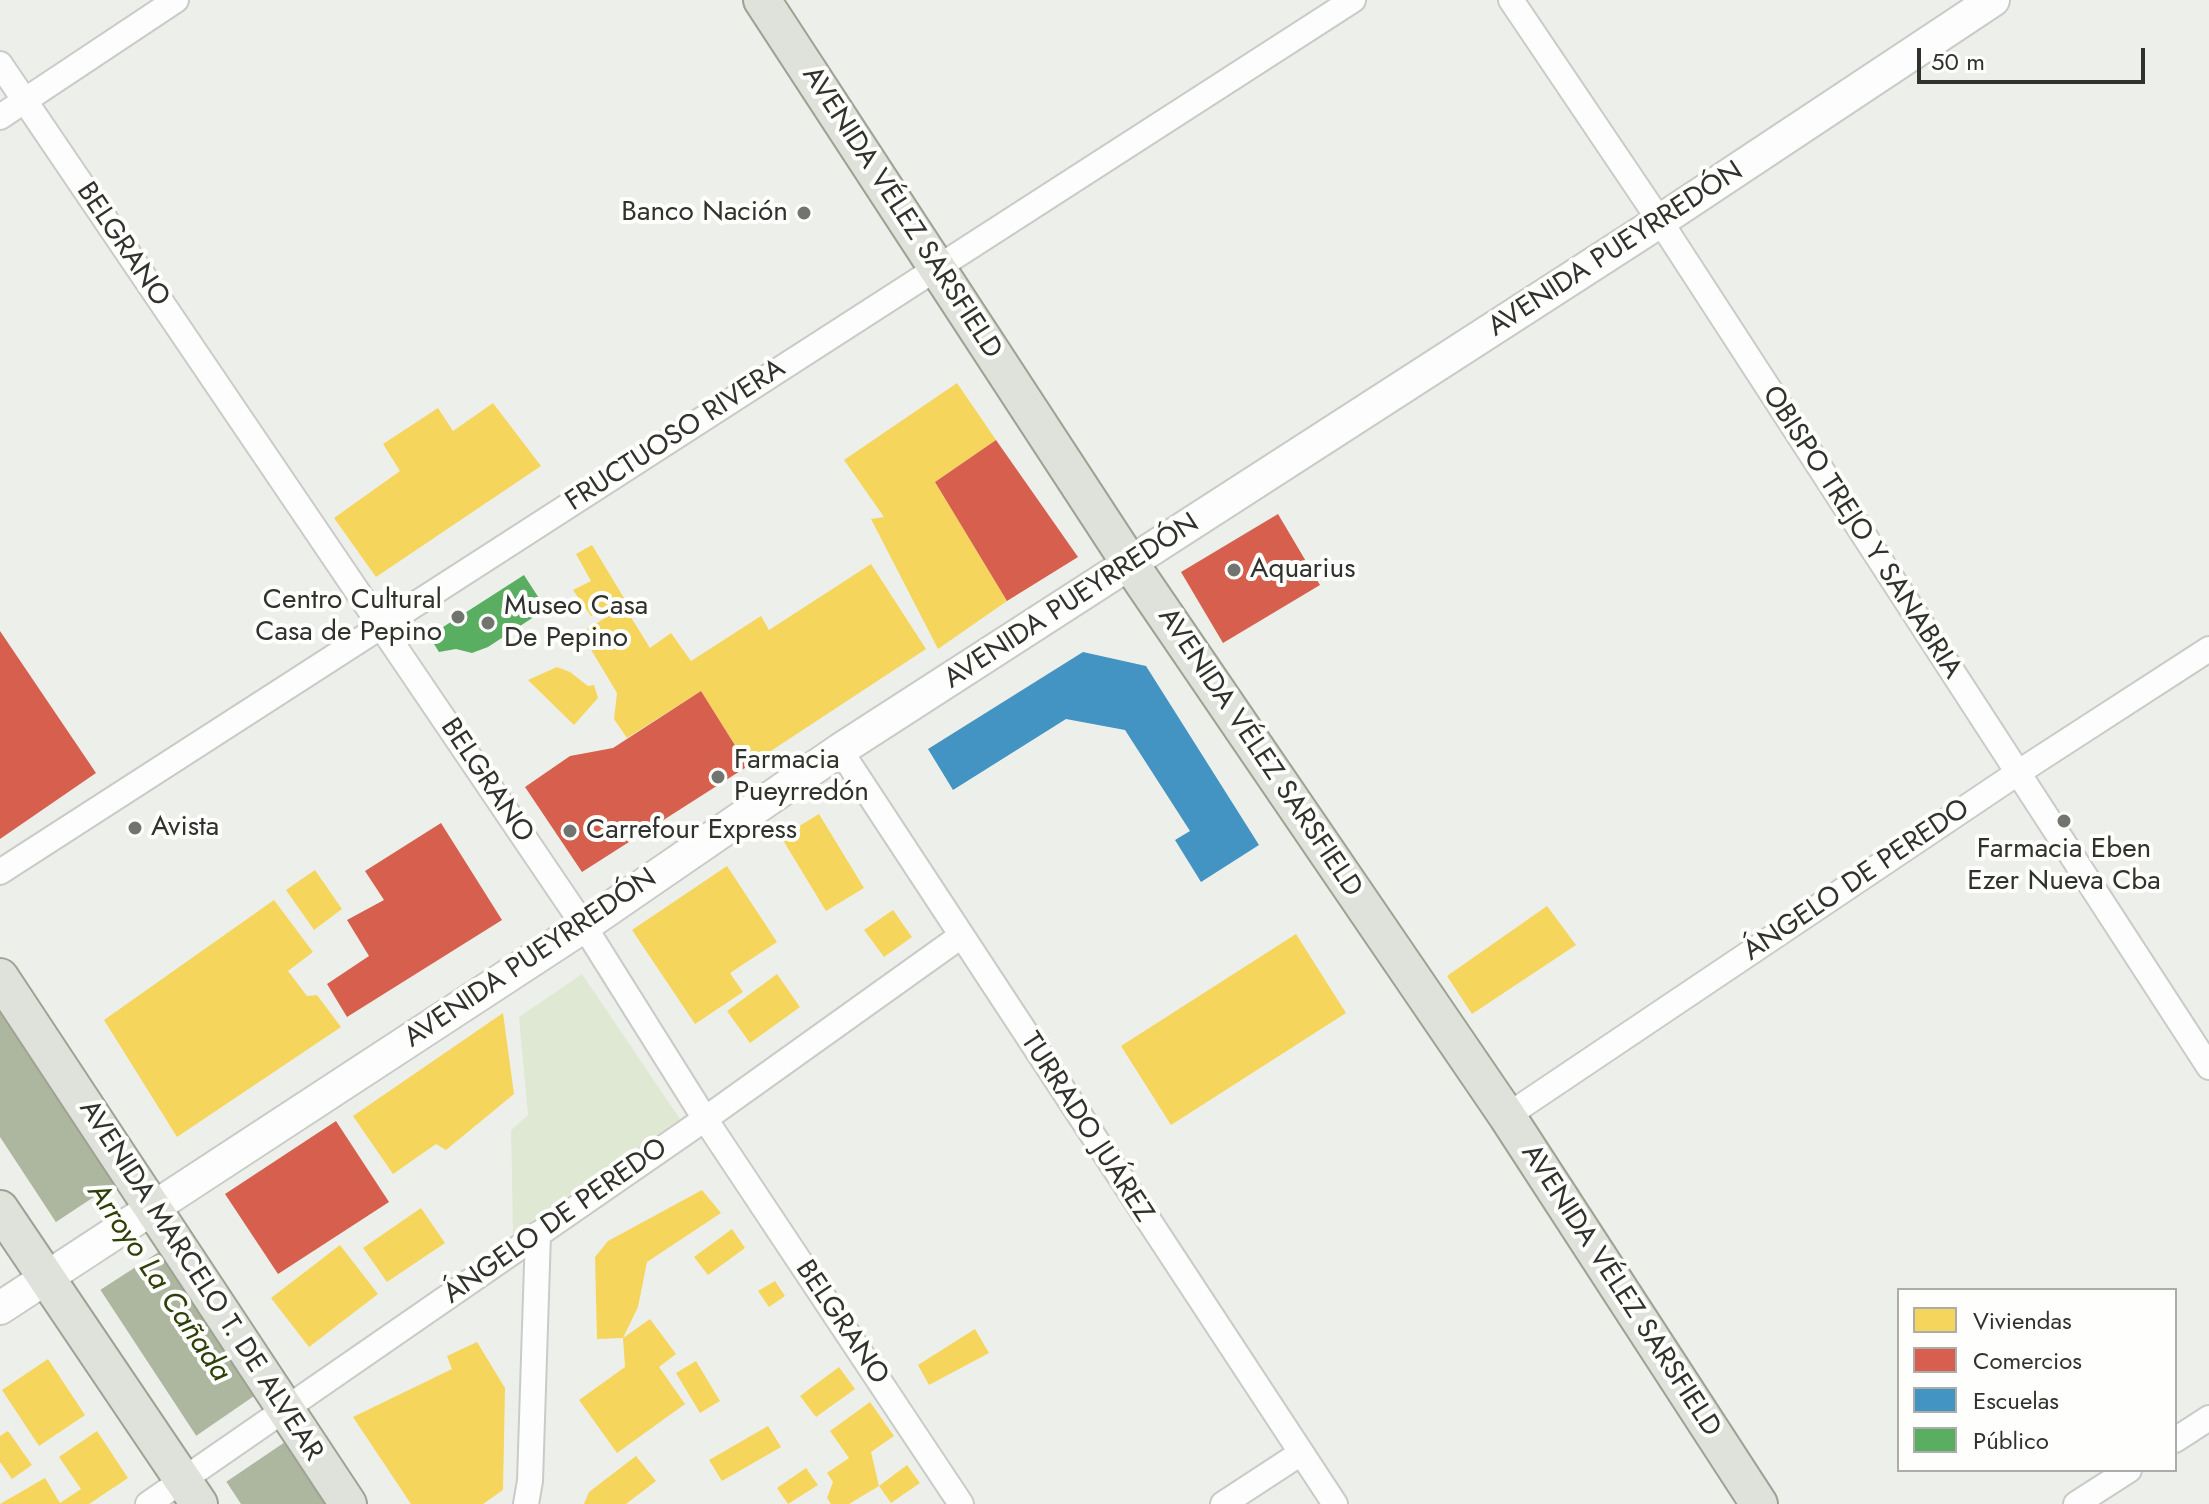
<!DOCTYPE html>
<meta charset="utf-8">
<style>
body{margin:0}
#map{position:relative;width:2209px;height:1504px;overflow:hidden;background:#edf0ea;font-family:Jost,sans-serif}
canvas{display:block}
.legend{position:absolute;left:1897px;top:1288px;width:280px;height:184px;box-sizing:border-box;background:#fefffc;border:2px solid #acada9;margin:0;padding:10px 14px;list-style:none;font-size:24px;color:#30322d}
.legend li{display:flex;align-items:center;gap:16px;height:40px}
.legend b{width:40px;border:2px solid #acada9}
.scale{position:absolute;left:1917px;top:48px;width:228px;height:36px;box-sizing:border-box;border:4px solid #30322d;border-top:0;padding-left:10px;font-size:24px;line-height:28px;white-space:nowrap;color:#30322d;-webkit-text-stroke:6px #fefffc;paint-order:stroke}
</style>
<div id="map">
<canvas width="2209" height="1504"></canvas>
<ul class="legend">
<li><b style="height:22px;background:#f6d55c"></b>Viviendas</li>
<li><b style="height:22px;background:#d6604d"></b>Comercios</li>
<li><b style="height:22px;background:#4393c3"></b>Escuelas</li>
<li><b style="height:22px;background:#5aae61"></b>Público</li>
</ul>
<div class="scale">50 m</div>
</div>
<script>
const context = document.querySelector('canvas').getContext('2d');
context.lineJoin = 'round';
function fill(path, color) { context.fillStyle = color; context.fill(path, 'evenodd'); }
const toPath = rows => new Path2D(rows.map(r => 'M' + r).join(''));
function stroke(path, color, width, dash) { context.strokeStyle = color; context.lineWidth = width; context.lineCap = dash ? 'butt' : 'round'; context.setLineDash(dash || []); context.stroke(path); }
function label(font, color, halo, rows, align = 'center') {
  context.font = font + ' Jost,sans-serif'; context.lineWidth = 8; context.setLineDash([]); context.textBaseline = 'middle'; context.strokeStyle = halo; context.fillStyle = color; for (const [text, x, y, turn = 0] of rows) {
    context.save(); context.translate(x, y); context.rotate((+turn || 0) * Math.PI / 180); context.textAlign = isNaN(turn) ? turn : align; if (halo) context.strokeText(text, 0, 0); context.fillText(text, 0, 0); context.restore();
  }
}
const green = toPath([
 [582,974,680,1119,513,1234,511,1130,528,1115,519,1017]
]);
const water = toPath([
 [0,1004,171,1271,326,1504,241,1504,0,1137]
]);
const pier = toPath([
 [118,1181,162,1250,97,1292,53,1224],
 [257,1394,288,1440,223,1484,193,1438]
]);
const homes = toPath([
 [957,383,996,440,935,482,1007,601,938,649,871,519,884,517,844,460],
 [493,403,541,466,376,577,334,518,400,471,383,444,438,408,453,431],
 [592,545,624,598,591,616,573,590,591,581,576,554],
 [871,564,926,649,748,766,701,691,627,738,614,719,617,693,581,633,624,606,650,648,671,633,691,661,761,616,769,630],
 [557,667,570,672,588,686,594,685,598,698,574,725,528,680],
 [819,814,864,888,826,911,781,837],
 [727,866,777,942,730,973,743,992,695,1024,632,930],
 [315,870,342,909,314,930,286,890],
 [274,900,313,952,288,971,307,996,317,995,341,1027,177,1137,104,1020],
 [1547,906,1576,945,1472,1014,1447,976],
 [893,910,912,937,884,957,864,930],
 [1296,934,1346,1013,1171,1125,1121,1046],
 [777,974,800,1007,750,1043,727,1011],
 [503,1013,514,1094,446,1150,436,1144,393,1174,353,1116],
 [702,1190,721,1213,647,1262,638,1307,623,1338,597,1339,595,1257,608,1241],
 [421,1208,445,1243,387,1282,363,1248],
 [732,1229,745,1248,708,1275,694,1257],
 [340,1245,378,1294,309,1347,271,1298],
 [775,1281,785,1296,769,1307,758,1291],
 [650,1319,676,1354,659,1367,685,1404,617,1453,579,1400,625,1367,623,1338],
 [975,1329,989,1353,929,1385,918,1365],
 [477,1342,505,1388,503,1490,483,1504,411,1504,353,1417,452,1369,447,1356],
 [48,1359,85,1415,39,1446,2,1390],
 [696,1361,720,1401,700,1413,676,1373],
 [839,1367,855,1389,816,1417,800,1396],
 [870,1402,894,1436,871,1452,879,1486,849,1504,831,1504,827,1498,833,1482,827,1473,849,1458,830,1431],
 [768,1426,781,1447,722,1481,709,1460],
 [8,1431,32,1465,12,1479,0,1462,0,1436],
 [97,1431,128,1478,89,1504,0,1504,45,1478,60,1503,81,1489,59,1457],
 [636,1456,656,1481,626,1504,584,1504,589,1492],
 [907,1465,920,1483,891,1503,879,1486],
 [806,1468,818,1485,788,1504,777,1488]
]);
const shops = toPath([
 [996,440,1078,557,1007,601,935,482],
 [1278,514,1320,585,1223,643,1181,572],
 [0,631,96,773,0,839],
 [701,691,748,766,582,872,525,787,570,756,613,748],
 [441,823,502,920,347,1017,327,984,369,956,347,920,384,900,365,871],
 [336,1121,389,1202,278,1274,225,1194]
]);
const schools = toPath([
 [1083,652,1146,666,1259,845,1201,882,1175,840,1190,831,1125,730,1066,719,953,790,928,749]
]);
const public = toPath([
 [524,575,546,609,488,647,472,653,456,649,439,652,429,636]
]);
const street = toPath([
 [1511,0,1660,221,2209,1067],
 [0,64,584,926,705,1119,961,1504],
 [0,117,176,0],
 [840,750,1335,1504],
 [0,872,1353,0],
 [1507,1116,2016,774,2209,649],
 [2175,1440,2209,1418],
 [148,1504,705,1119,961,936],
 [526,1504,530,1481,538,1234],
 [1223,1504,1301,1453],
 [2076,1504,2129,1470]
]);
const secondary = toPath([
 [0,1308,584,926,840,750,1660,221,1993,0]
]);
const primary = toPath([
 [762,0,1131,565,1507,1116,1759,1504],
 [0,977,348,1504],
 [0,1209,199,1504]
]);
const markers = [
 [804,213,8,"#72746f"],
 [1234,570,8,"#72746f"],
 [458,617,8,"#72746f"],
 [488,623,8,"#72746f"],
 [718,777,8,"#72746f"],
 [2064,821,8,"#72746f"],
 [135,828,8,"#72746f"],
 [570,831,8,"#72746f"]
];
const poiNames = [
 ["Banco Nación",788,213,"right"],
 ["Aquarius",1250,570],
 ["Centro Cultural",442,601,"right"],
 ["Casa de Pepino",442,633,"right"],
 ["Museo Casa",504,607],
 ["De Pepino",504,639],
 ["Farmacia",734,761],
 ["Pueyrredón",734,793],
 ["Avista",151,828],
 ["Carrefour Express",586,831],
 ["Farmacia Eben",2064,850,"center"],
 ["Ezer Nueva Cba",2064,882,"center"]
];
const streetNames = [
 ["AVENIDA VÉLEZ SARSFIELD",901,213,57],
 ["BELGRANO",122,245,56],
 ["AVENIDA PUEYRREDÓN",1616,250,-33],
 ["FRUCTUOSO RIVERA",676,436,-33],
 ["OBISPO TREJO Y SANABRIA",1861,533,57],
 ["AVENIDA PUEYRREDÓN",1072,602,-33],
 ["AVENIDA VÉLEZ SARSFIELD",1259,753,56],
 ["BELGRANO",486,781,56],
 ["ÁNGELO DE PEREDO",1857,881,-34],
 ["AVENIDA PUEYRREDÓN",531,959,-34],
 ["TURRADO JUÁREZ",1086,1128,57],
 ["ÁNGELO DE PEREDO",556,1222,-35],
 ["AVENIDA MARCELO T. DE ALVEAR",200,1281,57],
 ["AVENIDA VÉLEZ SARSFIELD",1620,1291,57],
 ["BELGRANO",841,1323,56]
];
const waterNames = [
 ["Arroyo La Cañada",158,1283,56]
];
fill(green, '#dfe8d2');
fill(water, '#adb79f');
fill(pier, '#edf0ea');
fill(homes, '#f6d55c');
fill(shops, '#d6604d');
fill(schools, '#4393c3');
fill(public, '#5aae61');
stroke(street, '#c9cbc7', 28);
stroke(secondary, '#c9cbc7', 36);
stroke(primary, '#9da293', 40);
stroke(street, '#fcfdfc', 24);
stroke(secondary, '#fcfdfc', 32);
stroke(primary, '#dfe2da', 36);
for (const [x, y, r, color] of markers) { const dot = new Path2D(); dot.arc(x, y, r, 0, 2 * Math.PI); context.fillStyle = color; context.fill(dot); stroke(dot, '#fefffc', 3); }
label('28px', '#30322d', '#fefffc', poiNames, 'left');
label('28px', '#30322d', '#fefffc', streetNames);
label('italic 30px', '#2f3f0a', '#fefffc', waterNames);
</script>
